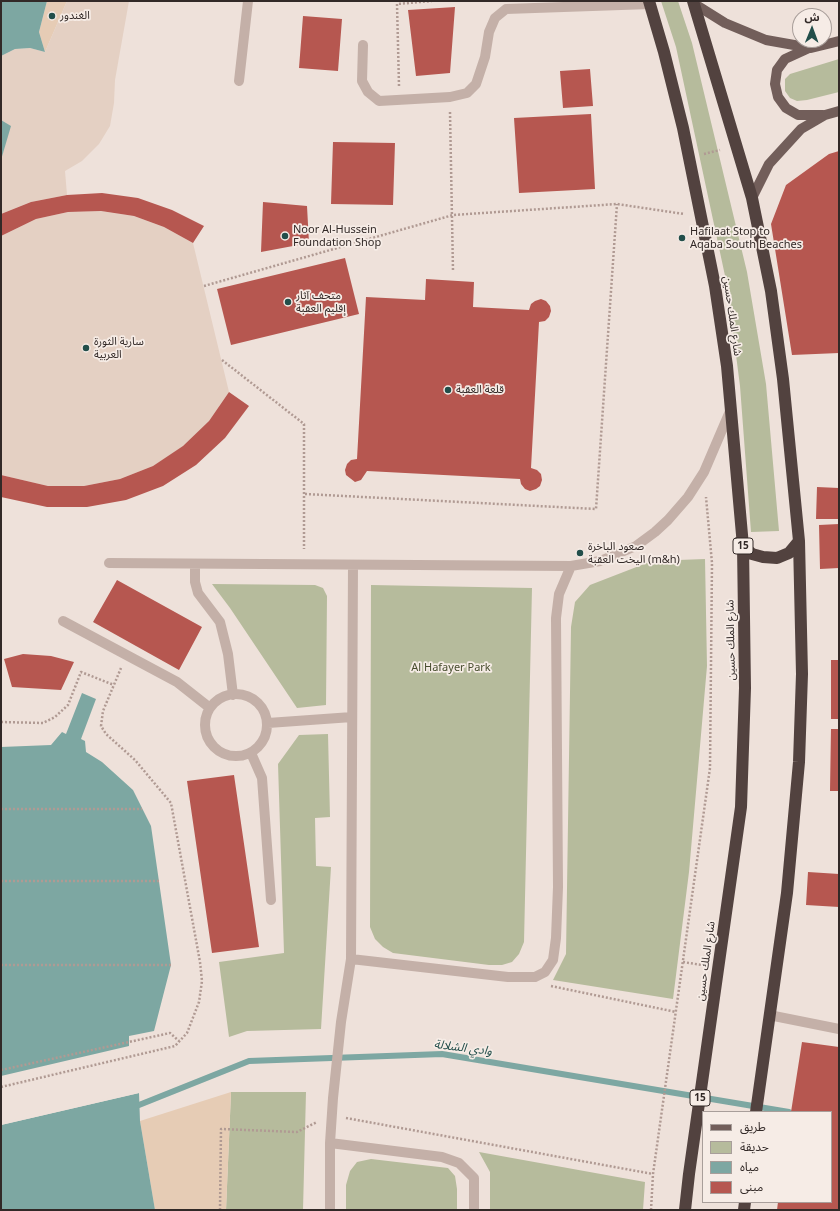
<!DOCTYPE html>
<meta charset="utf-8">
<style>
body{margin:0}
#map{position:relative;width:840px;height:1211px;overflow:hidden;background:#eee1da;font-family:"Noto Sans","Noto Sans Arabic",sans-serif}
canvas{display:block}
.frame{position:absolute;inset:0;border:2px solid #322927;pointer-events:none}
.legend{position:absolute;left:702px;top:1111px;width:130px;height:92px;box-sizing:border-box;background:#f6ece6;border:1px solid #a89e9a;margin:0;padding:5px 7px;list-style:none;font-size:12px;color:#322927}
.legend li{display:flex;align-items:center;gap:8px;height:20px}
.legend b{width:20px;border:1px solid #a89e9a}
.north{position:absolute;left:792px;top:8px;width:40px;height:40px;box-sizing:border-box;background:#f6ece6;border:1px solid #a89e9a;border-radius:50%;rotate:1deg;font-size:11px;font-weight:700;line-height:16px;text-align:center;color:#322927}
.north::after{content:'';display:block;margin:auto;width:14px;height:18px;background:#224e4a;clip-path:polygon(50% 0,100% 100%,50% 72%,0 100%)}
</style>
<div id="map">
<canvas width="840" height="1211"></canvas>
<div class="frame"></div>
<ul class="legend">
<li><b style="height:5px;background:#725e5a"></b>طريق</li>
<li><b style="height:11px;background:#b6bb9c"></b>حديقة</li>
<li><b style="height:11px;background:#7da7a2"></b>مياه</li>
<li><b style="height:11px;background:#b65750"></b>مبنى</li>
</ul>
<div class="north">ش</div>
</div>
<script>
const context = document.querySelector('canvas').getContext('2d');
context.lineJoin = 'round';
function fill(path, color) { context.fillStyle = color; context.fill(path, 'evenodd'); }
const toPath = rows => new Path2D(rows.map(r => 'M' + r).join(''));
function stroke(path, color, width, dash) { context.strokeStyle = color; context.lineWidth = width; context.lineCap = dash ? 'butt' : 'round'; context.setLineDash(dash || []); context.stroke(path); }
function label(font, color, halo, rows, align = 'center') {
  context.font = font + ' "Noto Sans","Noto Sans Arabic",sans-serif'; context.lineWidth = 3.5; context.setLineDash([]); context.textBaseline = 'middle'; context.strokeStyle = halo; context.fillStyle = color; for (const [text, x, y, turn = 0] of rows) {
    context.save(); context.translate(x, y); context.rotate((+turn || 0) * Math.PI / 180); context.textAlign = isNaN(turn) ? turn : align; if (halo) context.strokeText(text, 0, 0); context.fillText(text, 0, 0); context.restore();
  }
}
const green = toPath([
 [661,1,678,1,692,43,747,272,766,384,779,531,751,532,740,386,727,285,676,47],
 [839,59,839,92,807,100,797,101,790,98,785,91,785,79,790,74],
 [705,559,707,666,689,872,673,999,553,980,566,954,571,627,575,602,590,585,652,561],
 [212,584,315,585,323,588,327,596,326,705,297,708,230,608],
 [371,585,532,588,524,942,519,954,512,962,502,965,489,965,393,953,383,947,375,939,370,927],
 [328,734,330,817,315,818,316,866,331,867,321,1029,247,1031,229,1037,219,962,284,953,278,764,299,735],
 [231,1092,306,1092,303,1210,226,1210],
 [479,1152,645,1182,643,1210,490,1210,490,1172],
 [371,1159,448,1168,455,1176,457,1189,457,1210,346,1210,346,1185,350,1171,357,1162]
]);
const sand = toPath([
 [47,1,67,1,45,52,39,32],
 [231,1092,226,1210,155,1210,140,1121]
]);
const plaza = toPath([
 [67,1,129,1,115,80,114,103,110,126,99,144,82,161,65,171,67,195,31,202,1,214,1,160,10,126,1,120,1,56,15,49,30,48,45,52],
 [101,211,134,216,164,227,193,243,229,392,209,421,183,447,153,466,120,479,84,486,48,486,1,475,1,236,36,219,68,212]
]);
const water = toPath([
 [1,1,47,1,39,32,45,52,30,48,15,49,1,56],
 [1,120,11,126,1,160],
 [82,693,96,699,81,739,85,741,86,752,102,762,133,790,151,826,171,965,154,1031,129,1036,129,1046,1,1076,1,747,51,745,62,732,66,734],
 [139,1093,140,1121,155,1210,1,1210,1,1125]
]);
const pier = toPath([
 [138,1091,140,1091,139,1093,1,1125,1,1123]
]);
const stream = toPath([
 [139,1105,249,1061,442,1054,789,1112]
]);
const building = toPath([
 [455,7,450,73,416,76,408,10],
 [303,16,342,19,338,71,299,68],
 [590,69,593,106,563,108,560,71],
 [591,114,595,189,519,193,514,118],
 [333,142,395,143,393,205,331,204],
 [839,151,839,353,792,355,771,224,786,185,829,154],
 [102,193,138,198,172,210,204,226,193,243,164,227,134,216,101,211,68,212,36,219,1,236,1,214,31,202,67,195],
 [263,202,307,206,309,243,261,252],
 [345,258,359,314,231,345,217,289],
 [426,279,474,282,473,307,529,310,531,304,535,301,541,299,546,301,550,306,551,311,549,317,545,321,539,322,531,468,537,470,541,474,542,480,540,486,536,489,530,491,525,489,521,484,520,479,367,471,361,480,355,482,346,475,345,470,347,464,351,460,357,459,366,297,425,300],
 [229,392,249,406,225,438,196,465,163,486,126,500,87,507,47,507,1,497,1,475,48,486,84,486,120,479,153,466,183,446,209,421],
 [817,487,839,488,839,519,816,519],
 [839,524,839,568,820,569,819,525],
 [117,580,202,627,179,670,93,622],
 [23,654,51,656,74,662,61,690,12,687,4,659],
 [831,660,839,660,839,719,831,719],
 [831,729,839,729,839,791,830,791],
 [234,775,259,947,212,953,187,781],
 [808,872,839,874,839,907,806,905],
 [802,1042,839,1047,839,1210,777,1210,778,1202,831,1202,831,1112,791,1112]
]);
const path = toPath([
 [399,86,397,4,432,1],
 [450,112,453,271],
 [704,154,720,150],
 [204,286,453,215,617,204,684,214],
 [222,360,304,424,304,549],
 [305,494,596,509,617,204],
 [1,722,43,723,55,717,68,705,81,672,114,685],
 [1,809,142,809],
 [1,881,159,881],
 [683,962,702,965],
 [1,965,171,965],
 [551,986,676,1012],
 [1,1070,170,1033,179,1041],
 [1,1087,175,1046,187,1033,199,1002,202,981,200,962,171,803,135,760,106,734,101,726,103,711,121,668],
 [346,1118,653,1174],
 [220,1210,221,1129,297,1132,317,1122],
 [651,1210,653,1174,710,768,712,563,706,497]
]);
const minor = toPath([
 [363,45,362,81,368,92,379,101,450,97,467,93,476,84,485,57,489,32,495,18,506,9,650,4],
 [239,81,248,1],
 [109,563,571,566,600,561,636,546,655,532,668,520,688,497,704,472,731,409],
 [195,564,195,582,198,593,220,622,228,654,233,695],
 [63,621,177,682,210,708],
 '205 725a31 31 0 1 1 62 0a31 31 0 1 1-62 0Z',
 [268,723,352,717],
 [251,753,262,778,271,900],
 [351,959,508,977,535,977,545,972,553,960,556,938,558,887,556,618,559,594,571,566],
 [769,1015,839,1029],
 [330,1143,442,1157,459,1163,474,1178,474,1210],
 [330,1210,330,1143,333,1098,341,1022,351,959,353,565]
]);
const major = toPath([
 [693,3,725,23,766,40,811,48,839,41],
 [809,48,785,59,777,70,775,84,778,97,786,108,798,115,823,115],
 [752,198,769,164,801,129,825,115,839,111]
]);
const highway = toPath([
 [649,1,664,52,683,128,715,286,727,366,743,546,745,688,741,807,689,1174,685,1210],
 [693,1,752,198,771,291,783,379,799,541,802,674,799,762,787,893,756,1112],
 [743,546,752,554,763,557,777,558,789,553,799,541],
 [744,1210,745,1202]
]);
const markers = [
 [52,16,4,"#224e4a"],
 [285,236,4,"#224e4a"],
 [682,238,4,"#224e4a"],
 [288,302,4,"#224e4a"],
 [86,348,4,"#224e4a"],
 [448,390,4,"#224e4a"],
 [580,553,4,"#224e4a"]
];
const shields = [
 [743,546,20],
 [700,1098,20]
];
const shieldNames = [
 ["15",743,546],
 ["15",700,1098]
];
const poiNames = [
 ["الغندور",60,16],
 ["Noor Al-Hussein",293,230],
 ["Foundation Shop",293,243],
 ["Hafilaat Stop to",690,232],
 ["Aqaba South Beaches",690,245],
 ["متحف آثار",296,296],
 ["إقليم العقبة",296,309],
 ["سارية الثورة",94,342],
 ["العربية",94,355],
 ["قلعة العقبة",456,390],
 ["صعود الباخرة",588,547],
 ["اليخت العقبة (m&h)",588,560]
];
const streetNames = [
 ["شارع الملك حسين",732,316,82],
 ["شارع الملك حسين",731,640,-91],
 ["شارع الملك حسين",706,961,-82]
];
const parkNames = [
 ["Al Hafayer Park",451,668]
];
const waterNames = [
 ["وادي الشلالة",463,1048,7]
];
fill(green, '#b6bb9c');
fill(sand, '#e6ccb5');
fill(plaza, '#e4d0c3');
fill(water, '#7da7a2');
fill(pier, '#eee1da');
stroke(stream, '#7da7a2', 6);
fill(building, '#b65750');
stroke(path, '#b09a93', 2.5, [2, 2]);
stroke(minor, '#c4b0a8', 10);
stroke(major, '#725e5a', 10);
stroke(highway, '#52423f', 12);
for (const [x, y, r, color] of markers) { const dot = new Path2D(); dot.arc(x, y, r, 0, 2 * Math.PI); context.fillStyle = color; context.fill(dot); stroke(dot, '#f6ece6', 1.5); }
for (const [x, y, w] of shields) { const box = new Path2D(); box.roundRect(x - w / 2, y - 8, w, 16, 3); context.fillStyle = '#f6ece6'; context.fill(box); stroke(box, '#322927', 1); }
label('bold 10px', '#322927', null, shieldNames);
label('11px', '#322927', '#f6ece6', poiNames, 'left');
label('11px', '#322927', '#f6ece6', streetNames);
label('11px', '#474d2e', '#f6ece6', parkNames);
label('italic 12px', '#224e4a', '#f6ece6', waterNames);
</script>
